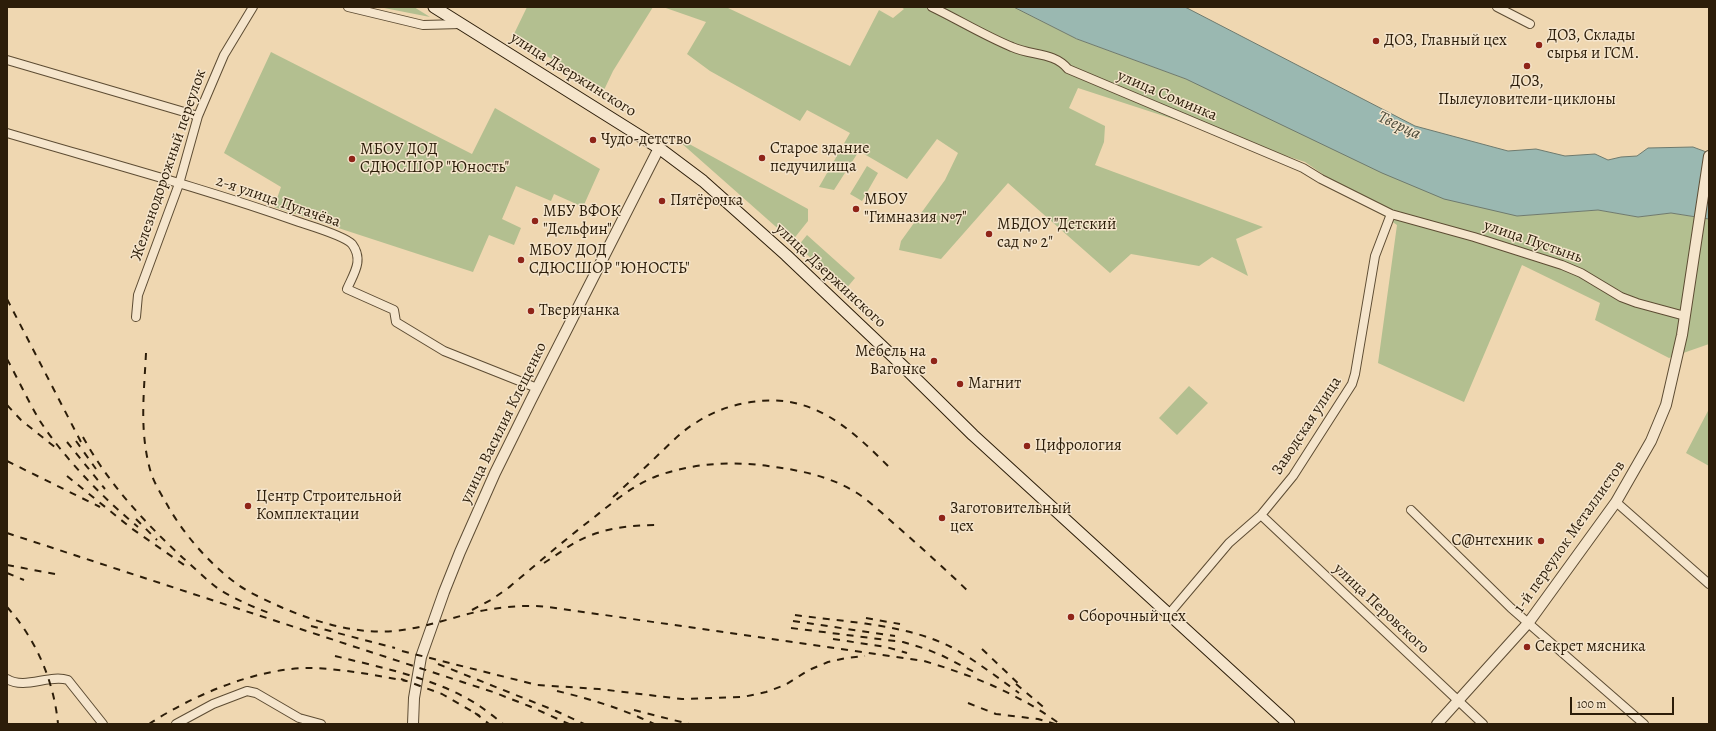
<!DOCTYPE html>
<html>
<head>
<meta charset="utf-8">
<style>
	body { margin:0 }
	#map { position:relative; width:1716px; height:731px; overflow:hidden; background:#efd7b1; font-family:Alegreya,serif }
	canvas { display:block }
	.frame { position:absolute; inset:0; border:8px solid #2c1d09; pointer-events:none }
	.scale { position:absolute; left:1570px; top:697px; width:104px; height:18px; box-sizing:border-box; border:2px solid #2c1d09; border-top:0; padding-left:5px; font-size:12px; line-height:14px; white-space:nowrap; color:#2c1d09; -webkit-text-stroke:3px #f5e5cc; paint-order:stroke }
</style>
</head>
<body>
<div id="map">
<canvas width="1716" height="731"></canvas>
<div class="frame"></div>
<div class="scale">100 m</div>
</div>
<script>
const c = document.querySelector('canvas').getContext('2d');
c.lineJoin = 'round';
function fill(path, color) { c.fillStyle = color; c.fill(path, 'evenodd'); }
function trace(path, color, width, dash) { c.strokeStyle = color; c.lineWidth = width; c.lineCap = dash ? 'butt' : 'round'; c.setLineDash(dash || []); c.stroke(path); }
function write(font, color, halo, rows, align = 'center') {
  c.font = font + ' Alegreya,serif'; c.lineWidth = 3; c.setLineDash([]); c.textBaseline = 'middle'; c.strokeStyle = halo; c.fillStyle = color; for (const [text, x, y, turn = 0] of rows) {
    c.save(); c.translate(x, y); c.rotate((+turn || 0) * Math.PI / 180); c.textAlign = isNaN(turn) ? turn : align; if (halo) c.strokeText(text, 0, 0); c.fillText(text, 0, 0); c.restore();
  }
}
const green = new Path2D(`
	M379,7H414L430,17Z
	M527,7H653L613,71L604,90L513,36Z
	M663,7H726L850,66L879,10L893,18L904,9L901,7H1014L1077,39L1186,79L1517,216L1598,210L1638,217L1671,213L1709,219V344L1669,358L1595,320L1600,303L1522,265L1464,402L1378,363L1397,225L1305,162L1078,88L1069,108L1105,126L1104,142L1095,165L1263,227L1236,239L1248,276L1212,257L1199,266L1131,254L1110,273L1008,183L941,259L899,250L901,241L945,180L958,153L937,139L907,179L859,151L834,190L819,187L850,133L807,110L800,121L710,71L687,54L706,22Z
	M271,52L472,154L495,108L600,169L583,207L554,194L551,201L516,186L502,219L521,228L514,245L489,235L473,272L274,207L281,187L224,153Z
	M671,134L808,209V221L792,241Z
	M867,166L878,173L862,201L850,194Z
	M807,235L855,278L845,290L798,246Z
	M1189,386L1208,403L1177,435L1159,418Z
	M1709,409V466L1686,453Z`);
const water = new Path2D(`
	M1014,7H1185L1415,126L1508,151L1536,149L1565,156L1595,154L1608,160L1621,157L1637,156L1648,148L1693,147L1709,153V219L1671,213L1638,217L1598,210L1517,216L1444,199L1382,173L1186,79L1077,39Z`);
const minor = new Path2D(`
	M348,7L423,25L461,24
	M932,7C959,20 985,36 1012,47C1032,56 1054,52 1068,69L1303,168L1321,179L1391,214L1474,237L1562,265L1581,273L1621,297L1637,303L1685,316
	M1497,7L1530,24
	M7,60L198,116
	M7,133C105,162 203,188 299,222C311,226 345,236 352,244C364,260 354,273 347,289L394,310L396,322L444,351L537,388
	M136,317L138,295L179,184L198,116L224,55L253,7
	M1616,502L1709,584
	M1411,510L1511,608L1644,724
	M1261,515L1483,724
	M1169,614L1229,543L1261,515L1293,476L1352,384L1355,374L1375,256L1391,214
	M7,679C25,690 49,674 68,680L103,724
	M176,724L213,704L247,691L256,693L299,718L321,724`);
const tertiary = new Path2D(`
	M413,724L414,698L421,657L444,592L460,552L495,473L531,400L659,148
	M1437,724L1529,622L1616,502L1651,441L1666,405L1682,335L1709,156`);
const secondary = new Path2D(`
	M434,7L659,148L703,181L786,255L905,368L973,435L1289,724`);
const rail = new Path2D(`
	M7,299L82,444
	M146,353C144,394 139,432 151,473C155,485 163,497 169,508C186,537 210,564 237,584C251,594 268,601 283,608C319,623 355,634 394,631C428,628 459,614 492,609C511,606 530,605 549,607L924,661C974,676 1017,693 1060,724
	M7,359C18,379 28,401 40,421C64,458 104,499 138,527
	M7,405L21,420L56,448
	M83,437C108,483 144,522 183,558C195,568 207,581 220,590C235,599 253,607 269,613
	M76,441L96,469
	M67,442L105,489
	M7,461L100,507
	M67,476L131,528L187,567
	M613,497C629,482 645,468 660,453C672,442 683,430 697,422C714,411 732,405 751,402C814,392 852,430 893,471
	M136,519L157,540
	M7,533L493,692L529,706L569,724
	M544,563C555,556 567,547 578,541C603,528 630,525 657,525
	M7,565L55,574
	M7,573L24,580
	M508,588C536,565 563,541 592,519C612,503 633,485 657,476C693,463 731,461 768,466C799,470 830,476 857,493C872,503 885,516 899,528C923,549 947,571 970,593
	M7,607C36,639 54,681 58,724
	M472,610L491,600L511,586
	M795,615C845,622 906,624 951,647C975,660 997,677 1019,693
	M866,618L900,624
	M793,621L895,636
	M311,626L395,648
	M791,628L903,642L926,649L943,656L976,673
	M833,639L886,647L907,653
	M982,649L1021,686
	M402,651L537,685L599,689L682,699L743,697L766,692L785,685L809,670L828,662L846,658L865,656
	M335,656C383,668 440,679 481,707C488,712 496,718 503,724
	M438,664L556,711L584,724
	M401,679L442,694L480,716
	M1016,684L1048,711
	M557,691C591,699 623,709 654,724
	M968,703L996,714L1038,719L1055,724
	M634,710L689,724
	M475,713L489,724
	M149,724C193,695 259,667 312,668C343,669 375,675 406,681
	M283,724H284`);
const markers = [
	[1376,41,4,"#8f2418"],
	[1539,45,4,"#8f2418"],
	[1527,66,4,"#8f2418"],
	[593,140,4,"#8f2418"],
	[762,158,4,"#8f2418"],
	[352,159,4,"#8f2418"],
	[662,201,4,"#8f2418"],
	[856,209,4,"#8f2418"],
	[535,221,4,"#8f2418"],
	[989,234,4,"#8f2418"],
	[521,260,4,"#8f2418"],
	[531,311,4,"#8f2418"],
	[934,361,4,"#8f2418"],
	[960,384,4,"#8f2418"],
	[1027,446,4,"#8f2418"],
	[248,506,4,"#8f2418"],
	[942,518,4,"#8f2418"],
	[1541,541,4,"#8f2418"],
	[1071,617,4,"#8f2418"],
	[1527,647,4,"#8f2418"]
];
const poiNames = [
	["ДОЗ, Склады",1547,36],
	["сырья и ГСМ.",1547,54],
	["ДОЗ, Главный цех",1384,41],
	["ДОЗ,",1527,82,"center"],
	["Пылеуловители-циклоны",1527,100,"center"],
	["Чудо-детство",601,140],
	["Старое здание",770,149],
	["педучилища",770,167],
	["МБОУ ДОД",360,150],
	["СДЮСШОР \"Юность\"",360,168],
	["МБОУ",864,200],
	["\"Гимназия №7\"",864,218],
	["Пятёрочка",670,201],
	["МБУ ВФОК",543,212],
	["\"Дельфин\"",543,230],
	["МБДОУ \"Детский",997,225],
	["сад № 2\"",997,243],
	["МБОУ ДОД",529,251],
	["СДЮСШОР \"ЮНОСТЬ\"",529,269],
	["Тверичанка",539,311],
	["Мебель на",926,352,"right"],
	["Вагонке",926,370,"right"],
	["Магнит",968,384],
	["Цифрология",1035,446],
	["Центр Строительной",256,497],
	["Комплектации",256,515],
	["Заготовительный",950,509],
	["цех",950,527],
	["С@нтехник",1533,541,"right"],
	["Сборочный цех",1079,617],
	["Секрет мясника",1535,647]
];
const streetNames = [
	["улица Дзержинского",573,75,32],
	["улица Соминка",1167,96,23],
	["Железнодорожный переулок",169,165,-71],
	["2-я улица Пугачёва",278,202,19],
	["улица Пустынь",1533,242,19],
	["улица Дзержинского",830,276,43],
	["улица Василия Клещенко",504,423,-64],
	["Заводская улица",1307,426,-57],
	["1-й переулок Металлистов",1570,537,-55],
	["улица Перовского",1381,609,43]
];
const waterNames = [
	["Тверца",1399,126,25]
];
fill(green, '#b3bf90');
fill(water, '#9ab8b1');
trace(water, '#6e7a6e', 1);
trace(minor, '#5d4c33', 10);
trace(tertiary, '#5d4c33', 12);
trace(secondary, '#2c1d09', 13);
trace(minor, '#f5e5cc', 8);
trace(tertiary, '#f5e5cc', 10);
trace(secondary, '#f5e5cc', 11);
trace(rail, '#2c1d09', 2, [7, 7]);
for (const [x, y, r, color] of markers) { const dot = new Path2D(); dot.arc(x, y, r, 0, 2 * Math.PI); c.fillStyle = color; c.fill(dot); trace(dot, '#f5e5cc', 1.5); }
write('16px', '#2c1d09', '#f5e5cc', poiNames, 'left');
write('16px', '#2c1d09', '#f5e5cc', streetNames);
write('italic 17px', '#4d4c3b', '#f5e5cc', waterNames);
</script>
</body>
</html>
